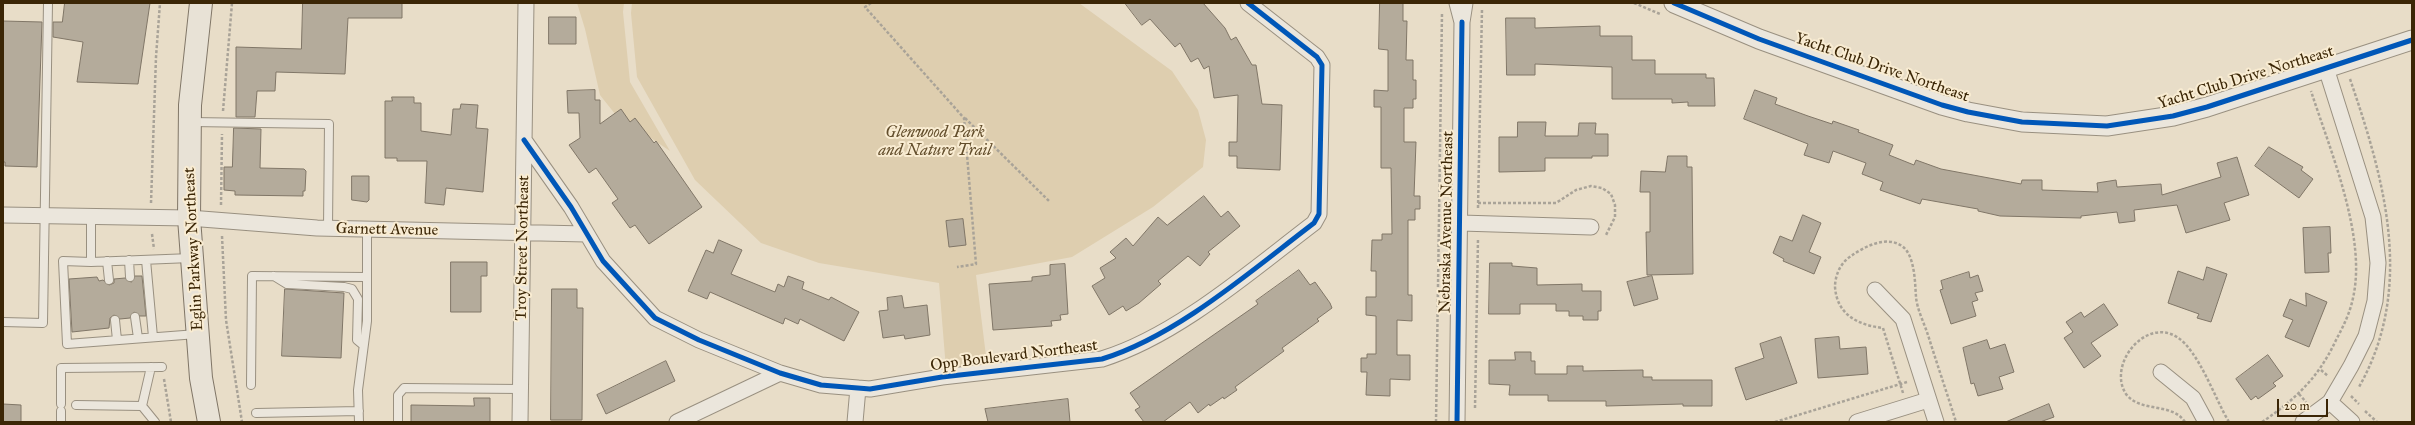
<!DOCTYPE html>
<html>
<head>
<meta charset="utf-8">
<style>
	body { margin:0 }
	#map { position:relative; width:2415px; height:425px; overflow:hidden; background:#e8ddc8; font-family:"IM FELL Great Primer",serif }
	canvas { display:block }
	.frame { position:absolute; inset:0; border:4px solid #3b2606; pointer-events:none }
	.scale { position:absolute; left:2277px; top:399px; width:51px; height:18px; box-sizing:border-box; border:2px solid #3b2606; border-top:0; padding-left:5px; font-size:12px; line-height:14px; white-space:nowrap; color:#3b2606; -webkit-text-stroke:3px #f9ecd2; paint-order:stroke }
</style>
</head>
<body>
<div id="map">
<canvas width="2415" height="425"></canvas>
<div class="frame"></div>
<div class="scale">20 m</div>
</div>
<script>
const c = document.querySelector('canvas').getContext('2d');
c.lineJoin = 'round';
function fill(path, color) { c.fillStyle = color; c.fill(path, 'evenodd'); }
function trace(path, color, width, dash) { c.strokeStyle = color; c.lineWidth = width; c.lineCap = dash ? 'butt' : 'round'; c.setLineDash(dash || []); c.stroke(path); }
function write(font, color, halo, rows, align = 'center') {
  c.font = font + ' "IM FELL Great Primer",serif'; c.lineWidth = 4; c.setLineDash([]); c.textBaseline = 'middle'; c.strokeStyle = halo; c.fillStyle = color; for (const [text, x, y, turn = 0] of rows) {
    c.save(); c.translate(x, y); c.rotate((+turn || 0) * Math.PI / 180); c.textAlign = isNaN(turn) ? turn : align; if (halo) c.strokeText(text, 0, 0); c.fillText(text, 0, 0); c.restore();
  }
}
const green = new Path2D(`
	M577,3H624L623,12L630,82L670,151L615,114L600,95L585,29Z
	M632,3H1079L1172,71L1198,110L1206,140L1203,167L1153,207L1072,257L976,275L987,364L946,369L939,283L819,263L761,243L695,180L637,77L631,13Z`);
const building = new Path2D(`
	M65,3H150L138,84L77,82L83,42L53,37V22H62Z
	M303,3H402V18H348L345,74L276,72L275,91H257L255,117H236V47L301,49Z
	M1125,3H1203L1225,28L1231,40L1236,37L1252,65H1256L1262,104L1282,105L1280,170L1237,168V156H1229V142H1237L1238,95L1214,98L1209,66L1204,69L1198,58L1191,62L1180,43L1175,47L1150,19L1142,25Z
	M1380,3H1403V21H1407L1406,60H1413V80H1416V99H1413V108H1404V142H1416L1414,196H1420V209H1415V220H1408V295H1412V321L1397,320V355H1410V380L1390,379V396L1366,395L1367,372H1361V358H1367V354H1376V316L1366,315V297H1376V271H1371L1372,240H1382V234H1392L1391,168H1381V107H1374V90L1388,91V50L1379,49Z
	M549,17H576V44H549Z
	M1506,18H1535V28L1600,26V36H1632V60H1655V74H1706V78H1714L1715,106H1688V102L1672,103V99H1612V67L1535,64V75H1507Z
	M3,21L42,22L37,167L5,166V162H3Z
	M595,90V100H600V124L621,109L630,122L635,118L654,143L656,141L702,207L649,244L635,225L630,228L612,203L618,199L596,168L589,173L569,145L580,138L579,113H568L567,91Z
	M1755,90L1777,98L1775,104L1808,116L1832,124L1833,121L1859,130L1858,132L1893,145L1889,155L1914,165L1916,160L1941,169L2021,184L2022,180H2042V190L2098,192L2097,183L2116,180L2117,187L2161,184L2162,195L2221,177L2217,163L2237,157L2249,195L2224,203L2230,220L2186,233L2177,205L2134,210L2135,221L2119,223L2117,212L2081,216V218L2000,216L1978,211V209L1922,199L1920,204L1880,190L1883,182L1862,174L1866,163L1833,151L1829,163L1804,155L1808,144L1744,119Z
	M392,97H414V103H421V131L451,135L453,109H460L461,104L478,105L476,128L488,129L483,192L446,188L444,205L425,203L427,161H397V158H385V101H392Z
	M1518,122H1546L1545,136H1578L1579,123H1596L1595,134H1608V156H1592V158H1545V171L1499,172V137H1517Z
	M234,128L261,129L260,168L304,169L306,171L305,191H303V196L235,195V191L224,190V167H232Z
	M2269,147L2303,167L2301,170L2313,179L2299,198L2255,166Z
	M1668,156H1687V167H1692L1693,274L1647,275L1646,232H1650V192H1640L1641,171L1665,172Z
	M352,176H369V200L367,202L352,200Z
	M1204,196L1221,217L1228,211L1240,226L1208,252L1210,254L1200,266L1188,256L1158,281L1161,284L1139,303L1126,311L1123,306L1109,315L1092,286L1105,278L1100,268L1116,258L1110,252L1126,238L1133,246L1158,217L1167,225Z
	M1803,215L1821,223L1809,252L1821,257L1814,274L1783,261L1784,259L1773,253L1780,236L1792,241Z
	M963,219L966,245L949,247L946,221Z
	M2330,227L2331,253H2328L2329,272L2305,273L2303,228Z
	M719,240L742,250L731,274L775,292L778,284L784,287L788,276L804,282L802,289L829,300L831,297L859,312L844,341L800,319L798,324L785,318L783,324L710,292L707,299L688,291L706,250L713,253Z
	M451,262H487V276H481V312H451Z
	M1490,263H1512V266L1537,268V285L1582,284V291H1601V311H1598V320H1583V316H1569V311H1556V304H1520V314H1489Z
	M1065,264L1068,314L1060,315L1061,320L1051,321L1052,326L993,330L989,284L1032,281V277L1050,275V265Z
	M2207,267L2227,274L2211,322L2197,318L2199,314L2168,303L2178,271L2203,280Z
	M1299,270L1310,285L1315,282L1330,303L1332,308L1317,319L1319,321L1282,348L1284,351L1235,387L1237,390L1224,399L1223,397L1210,406L1209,404L1198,413L1190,402L1163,422H1144L1135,410L1140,407L1130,393L1258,304L1256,301Z
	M1969,272L1970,278L1978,275L1983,291L1975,293L1978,300L1972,302L1976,316L1951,324L1940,290L1943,289L1941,281Z
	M135,276H142L146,316H140L134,312L130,318L120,319L114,315L110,318L109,328L72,332L69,279L97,277L99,281L103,280L109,285L114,283V279L125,278L131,282Z
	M1652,276L1658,299L1634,306L1627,282Z
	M285,289L344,293L341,358L282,356Z
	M552,289H577V308H583L582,420H551Z
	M2306,293L2327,302L2309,347L2285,337L2293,320L2283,316L2290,299L2306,306Z
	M902,296L904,308L927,305L930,335L905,339L904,335L883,338L879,311L888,310L887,298Z
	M2104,304L2118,325L2091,343L2101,356L2084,368L2064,338L2073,332L2066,322L2081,312L2084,317Z
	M1781,337L1797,383L1746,400L1735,368L1764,358L1760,344Z
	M1839,337L1840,349L1866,347L1868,374L1818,378L1815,339Z
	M1987,340L1990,349L2005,344L2014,372L1999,377L2003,389L1978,396L1974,383L1971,384L1963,348Z
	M1515,352H1531V361H1535V374H1567V366H1583V371L1643,370V377H1652V380H1712V406H1683V404L1606,406V401H1548V395H1509L1510,385L1489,384V360H1515Z
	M2268,355L2283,376L2273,383L2276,386L2258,399L2256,396L2251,400L2236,379Z
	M666,361L675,381L606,414L597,395Z
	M474,398H490V422H411V405L474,406Z
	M1068,399L1070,422H988L985,409Z
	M3,404L21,405V422H3Z
	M2049,404L2054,417L2040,422H2006Z`);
const path = new Path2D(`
	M871,3L865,7L964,118L976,264L957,267
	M1634,3L1660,14
	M2350,79C2385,181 2415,288 2359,387
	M223,111L232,3
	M965,118L1049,201
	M151,203L156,57L160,3
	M1478,203H1556L1576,190L1591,186L1602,188L1611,194L1615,205V217L1606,235
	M221,205L222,134
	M1478,208L1482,9
	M152,234L154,249
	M222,236L226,320L242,422
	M2321,370L2328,376
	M164,379L171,422
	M1903,393L1883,328C1858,325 1837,315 1835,287C1835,276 1840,263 1851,256C1864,247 1886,235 1902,246C1915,255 1915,283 1916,297C1917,309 1924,323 1928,335C1937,364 1947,393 1956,422
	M2299,394L2306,402
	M2351,396L2359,404
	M1475,408L1478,239
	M2365,411L2377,422
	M1436,422L1442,13
	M1775,422L1907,382
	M2185,422C2172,402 2140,413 2126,394C2107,365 2145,317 2177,337C2199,351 2215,399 2229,422
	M2262,422C2295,400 2319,377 2336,340C2343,327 2350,313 2353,298C2367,237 2330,150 2311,91`);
const service = new Path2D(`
	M191,122L329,124L328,228
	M91,216V262L191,258
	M129,260L130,277
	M146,260L153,337
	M107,261L109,280
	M91,262L63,261L67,344L197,334
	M274,276L287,284L344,287L352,289L358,299L357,340L363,345
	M135,317L138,338
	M115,320L117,340
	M3,322L43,323L48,3
	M251,385L252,276L366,277
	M61,404V368L162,367
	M76,405L142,406L155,422
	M142,406L151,367
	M256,413L359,411
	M61,422V411
	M359,422L358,390L367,321V229
	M398,422V395L404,388L520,389`);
const minor = new Path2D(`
	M1457,3L1462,22L1465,3
	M524,140L571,207L603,261L655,318L699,340L780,373L821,385L870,389L942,377L1102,359C1177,336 1252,270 1314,223L1319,214L1322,65L1317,57L1248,3
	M3,215L189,218L317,228L586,234
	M1461,223L1591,227
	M1875,290L1903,319L1936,422
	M2161,372L2193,398L2206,422
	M2330,402L2352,422
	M520,422L526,3
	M677,422L780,373
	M855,422L858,388
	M1457,422L1462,22
	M1857,422L1928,400
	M2303,422L2330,402L2351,366L2366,336L2375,301L2378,263L2373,217L2326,68`);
const tertiary = new Path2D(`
	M1674,3L1759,39L1942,105L1968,112L2022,122L2107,126L2173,116L2207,107L2412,40`);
const trunk = new Path2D(`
	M201,3L190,105L189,218L201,378L209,422`);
const cycleway = new Path2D(`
	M1674,3L1759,39L1942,105L1968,112L2022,122L2107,126L2173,116L2207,107L2412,40
	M524,140L571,207L603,261L655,318L699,340L780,373L821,385L870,389L942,377L1102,359C1177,336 1252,270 1314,223L1319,214L1322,65L1317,57L1248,3
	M1457,422L1462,22`);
const streetNames = [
	["Yacht Club Drive Northeast",1882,68,19],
	["Yacht Club Drive Northeast",2246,78,-17],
	["Nebraska Avenue Northeast",1447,222,-89],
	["Garnett Avenue",387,230,1],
	["Troy Street Northeast",523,248,-89],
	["Eglin Parkway Northeast",194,249,-93],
	["Opp Boulevard Northeast",1014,356,-7]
];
const parkNames = [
	["Glenwood Park",935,133],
	["and Nature Trail",935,151]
];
fill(green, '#deceaf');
fill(building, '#b4ab9b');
trace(building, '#807667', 1);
trace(service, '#999080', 10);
trace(minor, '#999080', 17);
trace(tertiary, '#999080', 21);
trace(trunk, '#807667', 24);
trace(path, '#a9a398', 2.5, [3, 2]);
trace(service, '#ebe6dc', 8);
trace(minor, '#ebe6dc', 15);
trace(tertiary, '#ebe6dc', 19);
trace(trunk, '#e8e2d6', 22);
trace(cycleway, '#0057b8', 5);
write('16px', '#3b2606', '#f9ecd2', streetNames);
write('italic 16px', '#624d2b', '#f9ecd2', parkNames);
</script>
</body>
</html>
